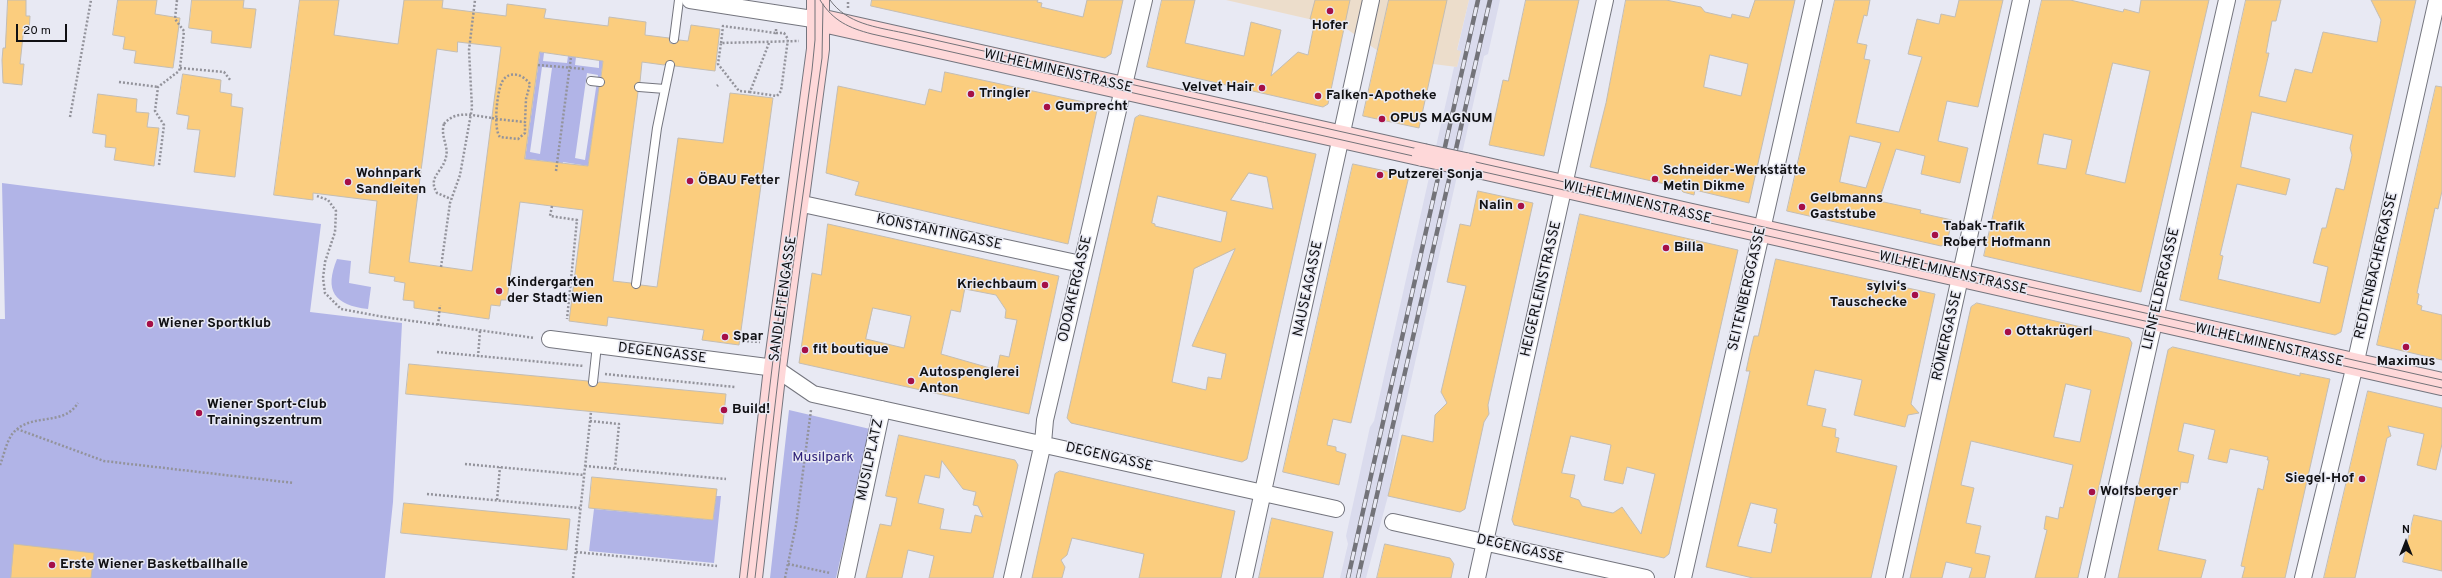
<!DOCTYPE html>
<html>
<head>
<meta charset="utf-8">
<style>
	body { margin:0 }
	#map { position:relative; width:2442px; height:578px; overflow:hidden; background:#e8e9f3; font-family:Overpass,sans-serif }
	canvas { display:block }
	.north { position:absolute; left:2386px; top:522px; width:40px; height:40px; -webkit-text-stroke:3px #e8e9f3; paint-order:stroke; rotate:0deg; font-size:11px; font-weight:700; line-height:16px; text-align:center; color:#101013 }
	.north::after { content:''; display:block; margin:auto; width:14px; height:18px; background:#101013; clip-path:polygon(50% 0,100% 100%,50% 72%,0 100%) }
	.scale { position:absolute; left:16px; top:24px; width:51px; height:18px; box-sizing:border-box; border:2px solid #101013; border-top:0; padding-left:5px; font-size:12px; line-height:14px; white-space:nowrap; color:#101013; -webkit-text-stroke:3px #e8e9f3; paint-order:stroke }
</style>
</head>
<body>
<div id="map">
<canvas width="2442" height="578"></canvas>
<div class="north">N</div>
<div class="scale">20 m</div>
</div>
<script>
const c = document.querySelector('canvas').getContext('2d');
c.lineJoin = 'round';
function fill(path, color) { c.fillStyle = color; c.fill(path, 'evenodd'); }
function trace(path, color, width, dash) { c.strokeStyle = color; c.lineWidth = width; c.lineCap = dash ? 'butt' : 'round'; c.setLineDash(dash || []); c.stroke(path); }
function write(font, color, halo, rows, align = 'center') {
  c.font = font + ' Overpass,sans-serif'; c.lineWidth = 3; c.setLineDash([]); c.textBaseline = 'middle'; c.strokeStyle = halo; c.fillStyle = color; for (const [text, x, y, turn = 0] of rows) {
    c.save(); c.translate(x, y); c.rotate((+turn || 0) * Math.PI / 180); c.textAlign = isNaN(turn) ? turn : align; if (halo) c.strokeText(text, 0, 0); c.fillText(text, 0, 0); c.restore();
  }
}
const built = new Path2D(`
	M1469,0H1500L1488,54L1484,56L1399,434L1388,496L1366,578H1340L1348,544L1346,536L1370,427L1374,421L1454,67H1457L1461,51H1457Z`);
const industrial = new Path2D(`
	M1226,0H1469L1457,50L1461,51L1457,67L1433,64L1378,51L1344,27Z`);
const green = new Path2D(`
	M540,52L544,53L543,61L567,63L568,56L576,57L575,65L599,68V60L603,61L588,166L563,162L561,171L552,162L530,159L524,166ZM542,67L552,68L540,154L530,152ZM587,73L598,75L585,160L575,158Z
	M2,183L321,224L310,312L402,323L393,502L385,578H0V319H5Z
	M337,259L351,261L349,283L371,287L368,309C334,305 324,291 337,259Z
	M789,410L870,429L836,578H770Z
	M716,496H721L714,563L589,551L594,509L713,520Z`);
const building = new Path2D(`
	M8,0H26V16H30L29,33H24L23,36L20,64H24L22,85L3,83L2,60L3,48H5Z
	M118,0H157L155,14L180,18L173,68L134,63L136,51L123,49L125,37L113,35Z
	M192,0H244L243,8L256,9L251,48L211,43L212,31L189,28Z
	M300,0H339L334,35L398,44L404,0H443L442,8L506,16L507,4L546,9L544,18L608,26L609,17L646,22L645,35L669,38L670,43L674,44L679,40L688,41L691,25L720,29L715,71L675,66L671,60L664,65L642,62L640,82L634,86L638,92L613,281L631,283L635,289L641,285L657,287L678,138L723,143L730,93L773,98L739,345L702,340L704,330L608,317L607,326L569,321L583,210L520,202L507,300H501L500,306L491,305L489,319L414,308V301L403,300L405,283L394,281L395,277L369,273L377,201L313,193V200L274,195ZM458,42L501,47L472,271L409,262L437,49L457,52ZM540,52L603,61L601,77L605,83L599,87L588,166L525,159Z
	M872,0H1038L1037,2L1042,3L1041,7L1083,17L1087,0H1123L1111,54L1105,58L871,6Z
	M1162,0H1195L1185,43L1244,56L1251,22L1281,30L1271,76L1298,52L1308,55L1315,20L1310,19L1315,0H1350L1328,104L1323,107L1147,67Z
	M1389,0H1447L1419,128L1363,116Z
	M1526,0H1579L1544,156L1489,145L1503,80L1508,81Z
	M1626,0H1666L1701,7L1705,12L1731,18L1732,14L1749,18L1755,0H1795L1749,203L1695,190L1694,195L1683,192L1678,187L1590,167L1606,103ZM1710,55L1748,64L1741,96L1704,87Z
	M1835,0H1870L1867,16L1864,15L1857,43L1867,45L1864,59L1870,60L1856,123L1899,132L1922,57L1908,54L1917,19L1939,24L1941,14L1955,17L1959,0H2003L1978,107L1947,101L1938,141L1968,148L1960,183L1921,174L1925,156L1896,149L1879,201L1921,210L1920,213L1952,220L1947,243L1941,246L1787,211ZM1850,136L1881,143L1866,188L1840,182Z
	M2042,0H2070L2123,12L2124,9L2139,13L2141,0H2209L2141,292L1984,256ZM2113,63L2150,71L2125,183L2086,174ZM2044,134L2072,140L2066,169L2038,164Z
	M2246,0H2281L2276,21H2272L2266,53H2269L2259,96L2286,102L2295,69L2312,73L2323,32L2377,42L2381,20L2371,0H2416L2341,332L2335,335L2180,300ZM2252,112L2353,135L2350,148L2352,155L2344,190L2336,188L2326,228H2322L2313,263L2328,267L2320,303L2218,279L2223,256L2220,255L2237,184L2286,195L2290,179L2241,167Z
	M945,72L1093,104L1097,110L1068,244L855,195L859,182L826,173L838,86L925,105L929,89L941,92Z
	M183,74L221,80L220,92L232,94L231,106L243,108L235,177L194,172L200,130L187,129L189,116L177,114Z
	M2436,86L2442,87V191L2438,209L2435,208L2417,293L2419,294L2417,304L2422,306L2421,310L2442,315V360L2377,345Z
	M98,94L137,99L136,112L149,113L147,127L159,128L154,166L114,160L116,148L105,147L106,135L93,133Z
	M1140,115L1316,154L1247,459L1242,462L1071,423L1067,418L1135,118ZM1249,173L1267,177L1273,209L1231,200ZM1158,196L1227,212L1221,242L1155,226V224L1152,223ZM1235,249L1192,346L1226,354L1221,379L1208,377L1206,390L1172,382L1194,269Z
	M1353,164L1409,176L1351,423L1333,419L1327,445L1336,447V451L1346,454L1339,485L1283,472Z
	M1478,191L1533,203L1488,405L1489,414L1484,422L1465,509L1460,512L1388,496L1402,435L1433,442L1435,415L1447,403L1441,392L1466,286L1447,282L1460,224L1470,226Z
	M1580,214L1738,250L1669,554L1664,558L1514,525L1512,520ZM1571,436L1611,445L1604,480L1623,484L1627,467L1655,474L1641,534L1622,507L1613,513L1586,507L1582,506L1579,500L1570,497L1575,475L1562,473Z
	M828,224L1059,276L1029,414L799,363L812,273L821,275ZM965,289L996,295L1006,310L1005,318L1017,320L1009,357L1000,355L997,370L941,354L951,310L960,312ZM873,308L911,316L904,348L866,339Z
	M1776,259L1935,294L1911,404L1919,413L1908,415L1905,427L1854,415L1862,380L1815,370L1814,374L1807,405L1826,409L1822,426L1836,429L1835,437L1839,438L1836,452L1897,466L1871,578H1753L1706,567L1750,371H1746L1751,348L1754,336H1758ZM1751,503L1777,509L1774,523L1777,524L1771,553L1738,546Z
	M1977,303L2129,338L2132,343L2078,578H2035L2047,530L2044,529L2046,516L2058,519L2060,507L2063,508L2073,465L1971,441L1961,485L1974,488L1966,523L1981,526L1975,553L1990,556L1985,578H1969L1972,568L1946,562L1942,578H1910L1971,307ZM2066,384L2091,390L2080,442L2054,437Z
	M2173,347L2300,376V373L2330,379L2285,578H2242L2245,567L2241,566L2258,488L2263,490L2269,460H2267L2268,457L2230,449L2227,463L2208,459L2215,430L2184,423L2178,451L2194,455L2188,483L2181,482L2180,490L2172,488L2158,550L2206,560L2201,578H2118L2168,350Z
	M409,364L588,381L589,386L593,387L599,382L726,394L723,424L406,394Z
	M2368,391L2442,408V444L2436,470L2417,465L2424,434L2388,426L2391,436L2387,438L2355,578H2324Z
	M899,435L1015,460L1018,465L993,578H929L934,556L908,550L902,578H866L880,524L891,526L897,498L886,496ZM942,461L963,489L976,492L973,505L978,506L983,517L975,515L971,533L940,529L944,509L918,503L925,475L939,478Z
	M1060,471L1235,511L1221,578H1139L1144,554L1072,538L1067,555L1061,560L1065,567L1062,578H1032L1055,474Z
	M592,477L717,489L713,520L589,508Z
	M404,503L570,519L567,550L401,533Z
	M2414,515L2442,521V571L2403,562Z
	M1272,518L1333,532L1323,578H1259Z
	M14,544L94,553L91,578H11Z
	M1385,544L1450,558L1454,564L1451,578H1377Z`);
const path = new Path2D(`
	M848,8V0
	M721,43L723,26L776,33
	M769,43L750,92L777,96L781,91L788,39L784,33H776V29
	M538,65L585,69
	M180,68L224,72L231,81
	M119,82L158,87
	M717,86L718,85
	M750,92L739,91L718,64L721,43L799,41
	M70,117L91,0
	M492,118L496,119L525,122L526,99L530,84C524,75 509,69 502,82C497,92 493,129 500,137L518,139L525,133V122
	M444,124C440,136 449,146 446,157C443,172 427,177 437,193L451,199
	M159,165L164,125L155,111L158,87L179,71L180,68L184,31L175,19L177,0
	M556,171L571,57
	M317,196L328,200L336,211L335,232L325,262L323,278L325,293L341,309L384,317L535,338
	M552,206L550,216L577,220L567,319
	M441,267L450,203L460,175L472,108L469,50L475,0
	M438,325L440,305
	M743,341L760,342
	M437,352L584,366
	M478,357L480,331
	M605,374L735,387
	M590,421L619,424L615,468
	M17,429L104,461L294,483
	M465,464L584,475
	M0,465C4,455 6,442 13,433C31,412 63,427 78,403
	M585,466L726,479
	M427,494L580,508
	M497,500L500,467
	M576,552L717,566
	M788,564L830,573
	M573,578L591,412
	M785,578L796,525L811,410`);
const lane = new Path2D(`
	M674,39L679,0
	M591,81L600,82
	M639,87L665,89
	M636,284L657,128L670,65
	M593,382L597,345`);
const street = new Path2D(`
	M690,0L819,20
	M798,203L1081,264
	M550,339L775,368L813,394L1336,509
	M1393,522L1646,578
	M846,578L882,409
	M1012,578L1043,443L1045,420L1144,0
	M1244,578L1371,0
	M1477,578L1605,0
	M1683,578L1814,0
	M1894,578L2021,0
	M2096,578L2227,0
	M2303,578L2355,365L2437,0`);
const secondary = new Path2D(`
	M819,20L1423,155
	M1465,164L2442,384
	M751,578L775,368L818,49V0`);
const tram = new Path2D(`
	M820,0C833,21 849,28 872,34L2442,388
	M830,0C847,24 876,27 904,33L2442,380
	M747,578L775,343L812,70L815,40V0
	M755,578L782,345L822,58L823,4`);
const rail = new Path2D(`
	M1348,578L1478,0
	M1358,578L1490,0`);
const pathBridge = new Path2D(`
	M444,124C456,109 475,116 492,118`);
const secondaryBridge = new Path2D(`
	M1423,155L1465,164`);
const markers = [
	[1330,11,4,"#a50f47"],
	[1262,88,4,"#a50f47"],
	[971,94,4,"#a50f47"],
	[1318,96,4,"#a50f47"],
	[1047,107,4,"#a50f47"],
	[1382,119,4,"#a50f47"],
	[1380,175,4,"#a50f47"],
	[1655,179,4,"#a50f47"],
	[690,181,4,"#a50f47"],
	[348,182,4,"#a50f47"],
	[1521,206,4,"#a50f47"],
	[1802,207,4,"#a50f47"],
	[1935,235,4,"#a50f47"],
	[1666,248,4,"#a50f47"],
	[1045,285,4,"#a50f47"],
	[499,291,4,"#a50f47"],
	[1915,295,4,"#a50f47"],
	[150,324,4,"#a50f47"],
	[2008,332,4,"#a50f47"],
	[725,337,4,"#a50f47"],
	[2406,347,4,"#a50f47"],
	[805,350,4,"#a50f47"],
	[911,381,4,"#a50f47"],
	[724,410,4,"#a50f47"],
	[199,413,4,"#a50f47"],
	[2362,479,4,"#a50f47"],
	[2092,492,4,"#a50f47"],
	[52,565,4,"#a50f47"]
];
const poiNames = [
	["Hofer",1330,26,"center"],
	["Velvet Hair",1254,88,"right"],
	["Tringler",979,94],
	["Falken-Apotheke",1326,96],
	["Gumprecht",1055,107],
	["OPUS MAGNUM",1390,119],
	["Schneider-Werkstätte",1663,171],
	["Metin Dikme",1663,187],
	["Wohnpark",356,174],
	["Sandleiten",356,190],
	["Putzerei Sonja",1388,175],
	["ÖBAU Fetter",698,181],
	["Gelbmanns",1810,199],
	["Gaststube",1810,215],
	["Nalin",1513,206,"right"],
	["Tabak-Trafik",1943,227],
	["Robert Hofmann",1943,243],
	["Billa",1674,248],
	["Kindergarten",507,283],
	["der Stadt Wien",507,299],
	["Kriechbaum",1037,285,"right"],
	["sylvi‘s",1907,287,"right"],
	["Tauschecke",1907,303,"right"],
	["Wiener Sportklub",158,324],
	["Ottakrügerl",2016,332],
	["Spar",733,337],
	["fit boutique",813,350],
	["Maximus",2406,362,"center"],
	["Autospenglerei",919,373],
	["Anton",919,389],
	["Wiener Sport-Club",207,405],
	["Trainingszentrum",207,421],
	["Build!",732,410],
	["Siegel-Hof",2354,479,"right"],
	["Wolfsberger",2100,492],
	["Erste Wiener Basketballhalle",60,565]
];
const streetNames = [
	["WILHELMINENSTRASSE",1058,72,13],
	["WILHELMINENSTRASSE",1637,203,13],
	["KONSTANTINGASSE",939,233,12],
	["REDTENBACHERGASSE",2377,266,-77],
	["WILHELMINENSTRASSE",1953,274,13],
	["ODOAKERGASSE",1076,289,-77],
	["NAUSEAGASSE",1309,289,-78],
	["HEIGERLEINSTRASSE",1542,289,-77],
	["SEITENBERGGASSE",1748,289,-77],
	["LIENFELDERGASSE",2162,289,-77],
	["SANDLEITENGASSE",784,299,-82],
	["RÖMERGASSE",1948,336,-77],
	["WILHELMINENSTRASSE",2269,346,13],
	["DEGENGASSE",662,354,7],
	["DEGENGASSE",1109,458,13],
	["MUSILPLATZ",871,460,-78],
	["DEGENGASSE",1520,550,13]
];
const parkNames = [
	["Musilpark",823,458]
];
fill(built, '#dadbed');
fill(industrial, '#ecddcb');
fill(green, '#b1b4e7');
fill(building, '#fbcd7e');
trace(building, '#c3bdb4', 1);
trace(lane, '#74757e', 10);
trace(street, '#74757e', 18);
trace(secondary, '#74757e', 24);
trace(path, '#93939b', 2.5, [2, 2]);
trace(lane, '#fff', 8);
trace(street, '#fff', 16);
trace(secondary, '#fed8d9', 22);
trace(tram, '#737379', 1);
trace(rail, '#737379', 4.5);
trace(rail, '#e8e9f3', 3, [9]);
trace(secondaryBridge, '#74757e', 24, []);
trace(pathBridge, '#93939b', 2.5, [2, 2]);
trace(secondaryBridge, '#fed8d9', 22);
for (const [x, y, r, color] of markers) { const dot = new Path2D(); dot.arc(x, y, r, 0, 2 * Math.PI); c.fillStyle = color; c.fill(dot); trace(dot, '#e8e9f3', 1.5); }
write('bold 14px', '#101013', '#e8e9f3', poiNames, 'left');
write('14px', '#101013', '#e8e9f3', streetNames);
write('14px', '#2e2178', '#e8e9f3', parkNames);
</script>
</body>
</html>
